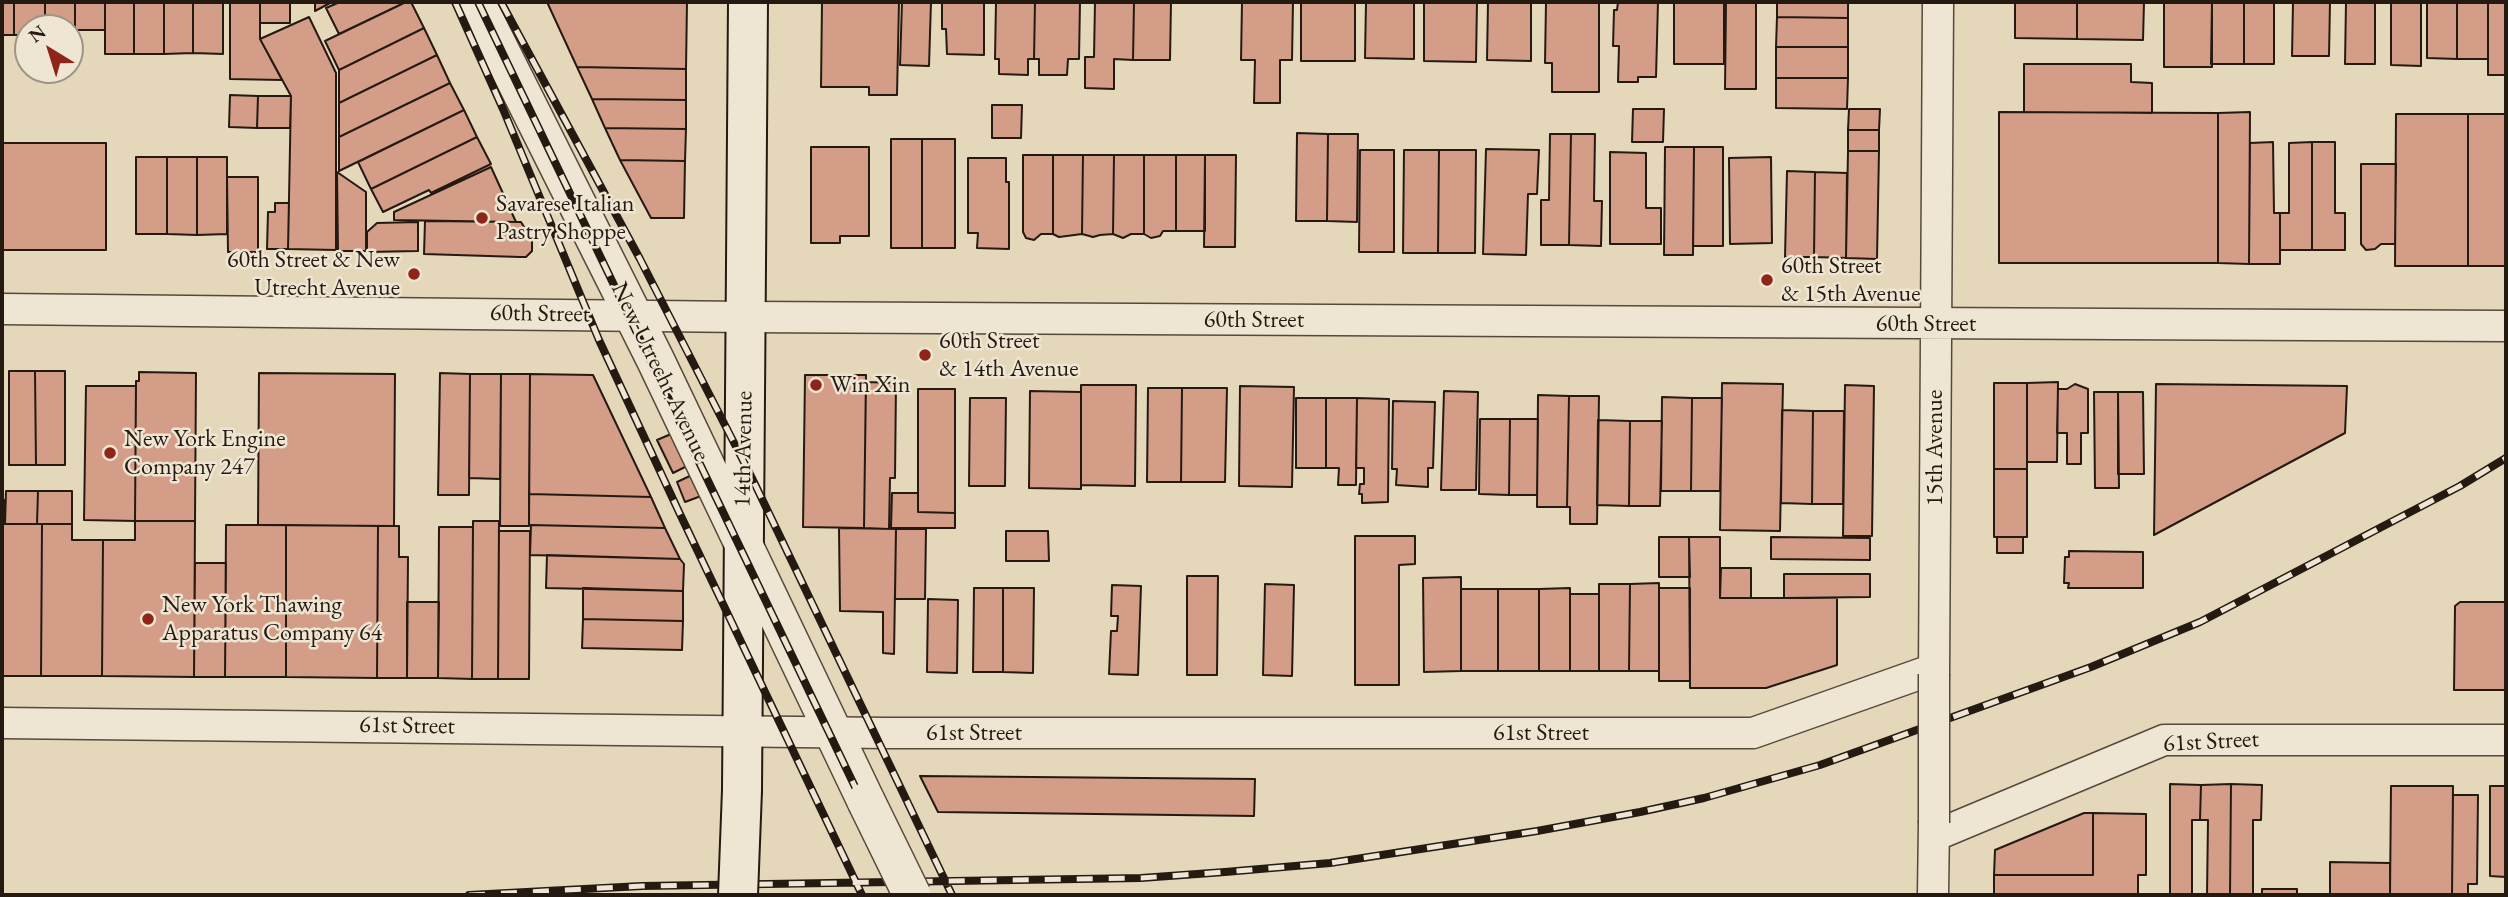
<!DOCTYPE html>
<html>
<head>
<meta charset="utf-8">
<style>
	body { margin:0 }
	#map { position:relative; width:2508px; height:897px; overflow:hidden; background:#e5d7ba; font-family:"EB Garamond",serif }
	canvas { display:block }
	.frame { position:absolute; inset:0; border:4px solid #251a12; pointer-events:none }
	.north { position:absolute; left:14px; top:14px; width:70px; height:70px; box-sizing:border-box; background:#eee5d2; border:2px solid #9e9485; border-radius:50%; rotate:322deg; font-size:19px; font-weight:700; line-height:28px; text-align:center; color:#251a12 }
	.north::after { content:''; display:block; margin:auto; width:24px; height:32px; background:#8f2418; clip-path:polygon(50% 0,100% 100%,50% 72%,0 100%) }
</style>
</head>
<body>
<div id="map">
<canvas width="2508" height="897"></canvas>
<div class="frame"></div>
<div class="north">N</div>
</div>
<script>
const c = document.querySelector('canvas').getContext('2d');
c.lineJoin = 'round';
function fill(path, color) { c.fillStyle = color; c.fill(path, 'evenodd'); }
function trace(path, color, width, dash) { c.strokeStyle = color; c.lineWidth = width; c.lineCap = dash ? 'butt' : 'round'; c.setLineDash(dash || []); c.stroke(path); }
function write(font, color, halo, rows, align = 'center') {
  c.font = font + ' "EB Garamond",serif'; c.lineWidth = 5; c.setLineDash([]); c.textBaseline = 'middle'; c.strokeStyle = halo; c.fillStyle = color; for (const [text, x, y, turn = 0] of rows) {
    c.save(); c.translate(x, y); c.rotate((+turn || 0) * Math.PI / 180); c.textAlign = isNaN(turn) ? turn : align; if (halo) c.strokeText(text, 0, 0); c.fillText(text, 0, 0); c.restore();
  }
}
const building = new Path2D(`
	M2,2H14V35H2Z
	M14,2H45V28H28V35H14Z
	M45,2H75V30H70V28H45Z
	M75,2H105V30H75Z
	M105,2H134V54H105Z
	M134,2H164V54H134Z
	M164,2H193V53L164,54Z
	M193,2H223V54L193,53Z
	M230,2H260V39L282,80L230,79Z
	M260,2H290V23H260Z
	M315,2H332L315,11Z
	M340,2H406L339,34L326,8Z
	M406,2H411L424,28L339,70L325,41Z
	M547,2H687L686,69L577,67Z
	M822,2H899L897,95H869V87H821Z
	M902,2H931L929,66L900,65Z
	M942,2H984V55L947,54L946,29H942Z
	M996,2H1035L1034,59H1028V75L999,74V59H995Z
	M1035,2H1080L1079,59H1068L1067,75H1039V59H1034Z
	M1095,2H1134L1133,60L1114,59V89L1085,88V57H1094Z
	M1134,2H1171L1170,60H1133Z
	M1242,2H1293L1292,60H1280V103H1254L1255,60H1241Z
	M1301,2H1355V61H1301Z
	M1366,2H1414V59L1365,58Z
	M1424,2H1477L1476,62L1424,61Z
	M1488,2H1531V61L1487,60Z
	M1546,2H1599V92H1552V63H1545Z
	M1618,2H1658L1656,77H1638V82H1618L1619,46H1613L1614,10H1617Z
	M1674,2H1724V64H1674Z
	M1726,2H1756V89H1725Z
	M1777,2H1848V18L1777,17Z
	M2015,2H2077V39L2015,38Z
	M2077,2H2144L2143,40L2077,39Z
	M2164,2H2212V67H2164Z
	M2212,2H2244V64H2211Z
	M2244,2H2274V64H2244Z
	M2293,2H2330L2329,56H2292Z
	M2346,2H2375V64H2345Z
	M2391,2H2421V66L2391,65Z
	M2427,2H2457V59L2427,58Z
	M2457,2H2488V59H2457Z
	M2488,2H2506V75H2488Z
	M309,17L336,73V250L288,249L291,96L260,39Z
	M1777,17L1848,18V47H1776Z
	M424,28L437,55L339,103V70Z
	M1776,47H1848V78H1776Z
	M437,55L450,83L339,137V103Z
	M2024,64H2131V82L2152,83V113L2024,112Z
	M577,67L686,69V100L592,99Z
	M1776,78H1848L1847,109L1776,108Z
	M450,83L464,110L339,171V137Z
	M230,95L258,96L257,128L229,127Z
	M258,96H291L290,128H257Z
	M592,99L686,100V129L605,128Z
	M992,105H1022L1021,138H992Z
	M1633,109H1664L1663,142H1632Z
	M1849,109H1880L1879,130H1848Z
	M464,110L477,137L371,189L358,162Z
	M1999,112L2218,113V263H1999Z
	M2250,112L2249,264L2218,263V113Z
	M2396,114H2468V266H2395Z
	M2468,114H2506V266H2468Z
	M605,128L686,129L685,161L620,160Z
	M1848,130H1879V151H1848Z
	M1297,133L1328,134L1327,221H1296Z
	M1328,134H1358L1357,222L1327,221Z
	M1550,134H1571L1569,245H1541V200H1549Z
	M1571,134H1595L1594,201H1602L1601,246L1569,245Z
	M477,137L491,164L431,193L429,190L383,212L371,189Z
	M891,139H922V248H891Z
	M922,139H955V248H922Z
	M2273,142L2274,213H2280V264H2249L2250,143Z
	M2312,142V250H2280V213H2289V143Z
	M2312,142H2335V213H2345V250H2312Z
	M2,143H106V250H2Z
	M811,147H869V236H840V243H811Z
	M1665,147H1694L1693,255H1664Z
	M1694,147H1723V246H1693Z
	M1486,149L1539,150L1537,194H1528L1526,255L1483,254Z
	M1360,150H1394V252H1359Z
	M1404,150H1439L1438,253H1403Z
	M1439,150H1476L1475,253H1438Z
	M1848,151H1879L1877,259L1846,258Z
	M1610,152L1646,153V208H1661V244H1610Z
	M1023,155H1053V234H1041L1034,240L1026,238L1023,232Z
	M1053,155H1083L1082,234L1059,237L1053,234Z
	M1083,155H1114L1113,234L1100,235L1093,237L1082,234Z
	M1114,155H1144V234H1131L1123,238L1113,234Z
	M1144,155H1176V231H1163L1160,236L1151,238L1144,234Z
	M1176,155H1205V231H1176Z
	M1205,155H1236L1235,247H1204Z
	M136,157H167V234H136Z
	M167,157H197V235L167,234Z
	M197,157H227V234L197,235Z
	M1771,157L1772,243L1730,244L1729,158Z
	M968,158H1006V182H1009V249L977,248L978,233H968Z
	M620,160L685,161L684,218H651Z
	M2361,164H2396L2395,244H2381L2375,249L2366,250L2361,244Z
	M491,167L516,222L394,220V212Z
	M1787,171L1815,172L1814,257H1785Z
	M337,172L366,192V251H338Z
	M1815,172L1847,173L1846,258L1814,257Z
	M227,177H258V252H228Z
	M275,203H289L288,249H267L268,212H275Z
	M425,221L521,222L532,240V251L526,257H520L424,254Z
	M418,222V251L367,252V232L377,223Z
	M9,371H35L36,465H9Z
	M35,371H65V465H36Z
	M139,372L196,373L195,521H135L136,381H139Z
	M259,373L395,374L394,526L258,525Z
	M440,373L470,374L469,495H438Z
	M470,374H501L500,479L469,478Z
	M501,374H530L529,526H500Z
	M530,374L593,375L651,497L529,494Z
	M805,375H866L864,528L803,527Z
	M866,382L896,383L895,478H890L889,529L864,528Z
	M2058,382L2057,462H2027V383Z
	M1722,383L1783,384L1780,531L1720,530Z
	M1994,383H2027V469H1994Z
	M2075,384L2088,389V433H2081V464H2067V433H2057L2058,389H2067Z
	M2156,384L2347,386L2345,433L2154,535Z
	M1081,385H1136L1135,486L1081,485Z
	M1845,385L1874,386L1872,536H1843Z
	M86,386H136L135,521L84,520Z
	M1240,386L1294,387L1292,487L1239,486Z
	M1148,388H1182L1181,482H1147Z
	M1182,388H1227L1225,482H1181Z
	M918,389H955V513L918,512Z
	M1030,391L1081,392V489L1029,488Z
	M1444,391L1478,392L1476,490H1441Z
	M2094,392H2118L2119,488H2095Z
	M2118,392H2143L2144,474H2118Z
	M1538,395L1569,396L1567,507H1537Z
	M1569,396H1599L1597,524H1570V507H1567Z
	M1662,397L1692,398L1691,491H1661Z
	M970,398H1006L1005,486H969Z
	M1296,398H1326V468H1296Z
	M1326,398H1357L1356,485H1338L1339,468H1326Z
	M1357,398L1389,399L1388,502L1362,503V494H1359L1360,484H1364V468H1356Z
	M1692,398H1722L1720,491H1691Z
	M1393,401L1435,402L1433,468H1428V487L1396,485L1397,469H1392Z
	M1782,410L1813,411L1812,504L1781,503Z
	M1813,411H1844L1843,504H1812Z
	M1480,419H1510L1509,495L1479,494Z
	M1510,419H1538L1537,495H1509Z
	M1598,420L1630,421L1629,506L1597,505Z
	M1630,421H1662L1660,506H1629Z
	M671,434L687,466L673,473L657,440Z
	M1994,469H2027V537H1994Z
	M692,475L701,496L685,502L677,482Z
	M6,491H38L37,524H5Z
	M38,491H72V524H37Z
	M892,493H918V512L955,513V528H891Z
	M529,494L651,497L665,528L529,525Z
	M2,500H5V524H2Z
	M135,521H195L194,677L102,676L103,540H135Z
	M473,521H499L498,679H472Z
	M2,524H42L41,676H2Z
	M42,524H72V540H103L102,676H41Z
	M226,525H286V677H225Z
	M286,525L378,526L377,678L286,677Z
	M531,525L665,528L680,559L530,555Z
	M378,526H399V557H408L407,678H377Z
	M439,527H473L472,679L438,678Z
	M839,528L896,529L894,654L883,653V612L840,611Z
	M896,529H926L925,599H895Z
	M499,531H530L529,679H498Z
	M1006,531H1048L1049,561H1006Z
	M1355,536H1415V564L1399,565V685H1355Z
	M1659,537H1689L1690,577H1659Z
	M1689,537H1720V598H1837V665L1766,688H1690Z
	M1771,537L1870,538V560L1771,559Z
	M1997,537H2023V553H1997Z
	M2069,551L2143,552V588H2068L2069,583H2064L2065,557H2069Z
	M547,555L680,559L684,564L683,591L546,588Z
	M195,563H226L225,677H194Z
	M1721,568H1751V598H1720Z
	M1784,574H1870V597L1784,598Z
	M1187,576H1218L1217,675H1187Z
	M1461,577V671L1424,672L1423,578Z
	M1659,583V671H1629L1630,584Z
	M1265,584L1294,585L1292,676L1263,675Z
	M1599,584H1630L1629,671H1599Z
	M1112,585L1141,586L1138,675L1109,674L1111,631H1117L1118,616H1111Z
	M583,588L683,591V621L583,619Z
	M974,588H1003V672H973Z
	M1003,588H1034L1033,673L1003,672Z
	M1570,588V671H1539V589Z
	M1659,588H1690V681H1659Z
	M1461,589H1498V671H1461Z
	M1498,589H1539V671H1498Z
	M1570,594H1599V671H1570Z
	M928,599L958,600L957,673L927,672Z
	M407,602H439L438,678H407Z
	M2460,602H2506V690H2454L2455,606Z
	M583,619L683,621L682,650L582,648Z
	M920,776L1255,779L1254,816L938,812Z
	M2170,784L2201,785L2200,820H2192V895H2170Z
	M2231,784L2230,895H2207L2208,820H2200L2201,785Z
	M2231,784L2262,785L2261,820H2253V895H2230Z
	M2391,786H2453L2452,895H2390Z
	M2490,786H2506V877L2490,876Z
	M2453,795H2478L2477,884H2468V895H2452Z
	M2084,813H2093V875H1994L1995,850Z
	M2093,813L2146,814V875H2138V895H1994V875H2093Z
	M2330,862L2390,863V895H2330Z
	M2262,889H2297V895H2262Z`);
const minor = new Path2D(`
	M2,309L746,317L2506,326
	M1934,674L1938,2
	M2,723L886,733H1753L1934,669
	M1934,836L2164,740H2506
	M1933,895L1934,823`);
const tertiary = new Path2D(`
	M476,2L655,359L866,801`);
const secondary = new Path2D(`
	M742,790L748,2`);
const rail = new Path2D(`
	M455,2L503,109L599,340L679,512L862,895
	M478,2L907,895
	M501,2L640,259L751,476L952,895
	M469,895L642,886L1141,878L1225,872L1330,863L1537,831L1640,812L1704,798L1820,765L2091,667L2200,622L2460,486L2506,458`);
const minorBridge = new Path2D(`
	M1934,823V674`);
const tertiaryBridge = new Path2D(`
	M866,801L912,895`);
const secondaryBridge = new Path2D(`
	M738,895L742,790`);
const markers = [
	[482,218,7,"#8f2418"],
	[414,274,7,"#8f2418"],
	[1767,280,7,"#8f2418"],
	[925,355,7,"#8f2418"],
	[816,385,7,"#8f2418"],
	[110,453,7,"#8f2418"],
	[148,619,7,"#8f2418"]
];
const poiNames = [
	["Savarese Italian",496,204],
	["Pastry Shoppe",496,232],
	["60th Street & New",400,260,"right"],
	["Utrecht Avenue",400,288,"right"],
	["60th Street",1781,266],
	["& 15th Avenue",1781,294],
	["60th Street",939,341],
	["& 14th Avenue",939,369],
	["Win Xin",830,385],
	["New York Engine",124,439],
	["Company 247",124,467],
	["New York Thawing",162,605],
	["Apparatus Company 64",162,633]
];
const streetNames = [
	["60th Street",540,314,1],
	["60th Street",1254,320],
	["60th Street",1926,324],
	["New Utrecht Avenue",660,372,64],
	["15th Avenue",1935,448,-90],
	["14th Avenue",744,449,-89],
	["61st Street",407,726,1],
	["61st Street",974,733],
	["61st Street",1541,733],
	["61st Street",2211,742,-3]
];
fill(building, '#d39d87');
trace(building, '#251a12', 2);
trace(minor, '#55493c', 33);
trace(tertiary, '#55493c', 40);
trace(secondary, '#251a12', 42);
trace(minor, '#eee5d2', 30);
trace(tertiary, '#eee5d2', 37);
trace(secondary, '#eee5d2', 38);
trace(rail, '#251a12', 8);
trace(rail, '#eee5d2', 5, [16]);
trace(minorBridge, '#55493c', 33, []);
trace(tertiaryBridge, '#55493c', 40, []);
trace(secondaryBridge, '#251a12', 42, []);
trace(minorBridge, '#eee5d2', 30);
trace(tertiaryBridge, '#eee5d2', 37);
trace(secondaryBridge, '#eee5d2', 38);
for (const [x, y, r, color] of markers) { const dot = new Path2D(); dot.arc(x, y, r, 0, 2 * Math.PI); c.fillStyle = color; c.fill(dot); trace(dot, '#eee5d2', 2.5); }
write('24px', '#251a12', '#eee5d2', poiNames, 'left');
write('24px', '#251a12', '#eee5d2', streetNames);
</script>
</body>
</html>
